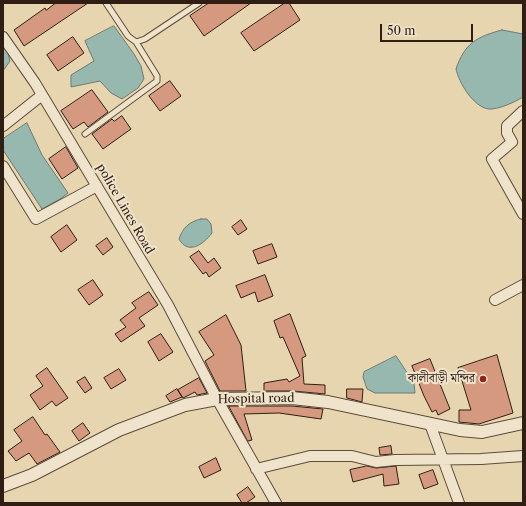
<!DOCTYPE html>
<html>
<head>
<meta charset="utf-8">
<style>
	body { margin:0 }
	#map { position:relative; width:526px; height:506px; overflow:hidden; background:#e6d5af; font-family:"Libre Caslon Text",serif }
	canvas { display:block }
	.frame { position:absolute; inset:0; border:4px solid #301e15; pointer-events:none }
	.scale { position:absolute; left:380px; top:24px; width:93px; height:18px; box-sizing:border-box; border:2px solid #301e15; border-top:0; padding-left:5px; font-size:12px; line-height:14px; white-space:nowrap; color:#301e15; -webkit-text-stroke:3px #efe4cb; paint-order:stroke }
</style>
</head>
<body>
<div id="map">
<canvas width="526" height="506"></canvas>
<div class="frame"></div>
<div class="scale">50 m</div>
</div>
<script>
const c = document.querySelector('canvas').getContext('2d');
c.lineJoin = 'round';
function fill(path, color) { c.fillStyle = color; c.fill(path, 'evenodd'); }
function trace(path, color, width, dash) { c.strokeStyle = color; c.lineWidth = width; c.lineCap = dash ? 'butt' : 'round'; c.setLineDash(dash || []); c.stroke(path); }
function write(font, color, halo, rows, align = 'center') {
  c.font = font + ' "Libre Caslon Text","Noto Serif Bengali",serif'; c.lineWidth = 4; c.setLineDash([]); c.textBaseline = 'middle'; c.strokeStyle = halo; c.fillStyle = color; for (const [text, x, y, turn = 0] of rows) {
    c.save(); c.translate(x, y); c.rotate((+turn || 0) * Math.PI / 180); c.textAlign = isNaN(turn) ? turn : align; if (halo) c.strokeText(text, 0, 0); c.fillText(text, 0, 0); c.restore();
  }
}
const water = new Path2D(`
	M114,26L134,54L141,66L144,79L138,88L122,99L111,93L100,81L71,87V75L94,61L85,41Z
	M502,30L523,34V97C515,102 498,110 488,109C473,106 459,83 456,69C465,43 476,37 502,30Z
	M3,44L8,53L10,61L3,71Z
	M27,123L42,155L68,193L60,199L42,209L3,150V139Z
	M201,219H207L211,224L212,233C203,245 188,255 179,239C183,228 188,222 201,219Z
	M396,356L414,383L415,393H375L367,389L363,377L364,372Z`);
const building = new Path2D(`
	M56,3H88L24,46L14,30L45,8L46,10Z
	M209,3H251L204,36L190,16Z
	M285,3H289L300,20L254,51L241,33Z
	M73,37L84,53L58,71L47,55Z
	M170,81L181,96L160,111L149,96Z
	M92,90L108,112L88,127L84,122L73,129L61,111Z
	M122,116L131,129L103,149L92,134L112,119L114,121Z
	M66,147L78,168L62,179L49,159Z
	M241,220L247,229L238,235L232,227Z
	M67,225L77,240L61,252L51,237Z
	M107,238L113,247L103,255L96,246Z
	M272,244L277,257L258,264L253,251Z
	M199,251L208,263L214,258L221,268L209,277L206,272L203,274L190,257Z
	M265,275L273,296L258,302L255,292L241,298L236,286Z
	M93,280L103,295L89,305L78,290Z
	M149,292L158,305L139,318L145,326L121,342L115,334L126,327L120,320L136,308L132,303Z
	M290,314L306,356L302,358L304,384L325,385V394L293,391H264V383L287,379L289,382L300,376L283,337L280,338L274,321Z
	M226,315L241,345L246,391H220L205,361L214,355L199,332Z
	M161,334L173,352L159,361L148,342Z
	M497,355L513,413L479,424L459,422V410H471L458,368Z
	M430,359L450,409L438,415L436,410L432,412L424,396L412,366Z
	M47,368L68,398L56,406L52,401L40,410L30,395L43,386L36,376Z
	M119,369L126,380L111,389L104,378Z
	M85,377L92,388L85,393L77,382Z
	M199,378L207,393L197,395L195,392L183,398L178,390Z
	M177,389L182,397L170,402L166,396Z
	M347,389H363L362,402L347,398Z
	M229,406H292L323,409L321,419L279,413L244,414L252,440L248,441Z
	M33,417L45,435L47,434L60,452L37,464L29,453L16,461L8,451L22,441L14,430Z
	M83,423L90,433L79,441L72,431Z
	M391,446L392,454L380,455L379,448Z
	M216,458L221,470L204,478L199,467Z
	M367,466L376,468L396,466L399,484L384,486L383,474L353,482L350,470Z
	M433,470L438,484L424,489L419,475Z
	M248,487L255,497L246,503H242L237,495Z`);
const service = new Path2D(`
	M106,3L128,36L136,42L145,39L199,3
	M85,134L157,81V76L136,42`);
const minor = new Path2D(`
	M3,37L35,83L168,305L217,399L276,503
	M523,111L507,126V133L512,142L492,159L523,214
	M3,126L42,95
	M3,166L36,219L97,186
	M495,300L523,285
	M430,424L459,503
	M256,469L310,456H352L376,462L395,460L481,459L523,456`);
const tertiary = new Path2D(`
	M3,486L32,475L119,430L185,405L217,399L292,398L328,402L460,430L482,432L523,423`);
const markers = [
	[483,379,4,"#8f2418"]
];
const streetNames = [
	["police Lines Road",125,209,60],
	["Hospital road",256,399,-1]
];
const poiNames = [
	["কালীবাড়ী মন্দির",475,379]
];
fill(water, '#96b8af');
trace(water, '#6d7a71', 1);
fill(building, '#d4997f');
trace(building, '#301e15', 1);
trace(service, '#5e4c3c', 7);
trace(minor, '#5e4c3c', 12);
trace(tertiary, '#5e4c3c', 14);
trace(service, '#efe4cb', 5);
trace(minor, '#efe4cb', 10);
trace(tertiary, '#efe4cb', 12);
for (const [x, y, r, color] of markers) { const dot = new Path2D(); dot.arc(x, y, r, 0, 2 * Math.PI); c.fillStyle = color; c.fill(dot); trace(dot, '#efe4cb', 1.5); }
write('12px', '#301e15', '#efe4cb', streetNames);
write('12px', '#301e15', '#efe4cb', poiNames, 'right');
</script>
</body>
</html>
